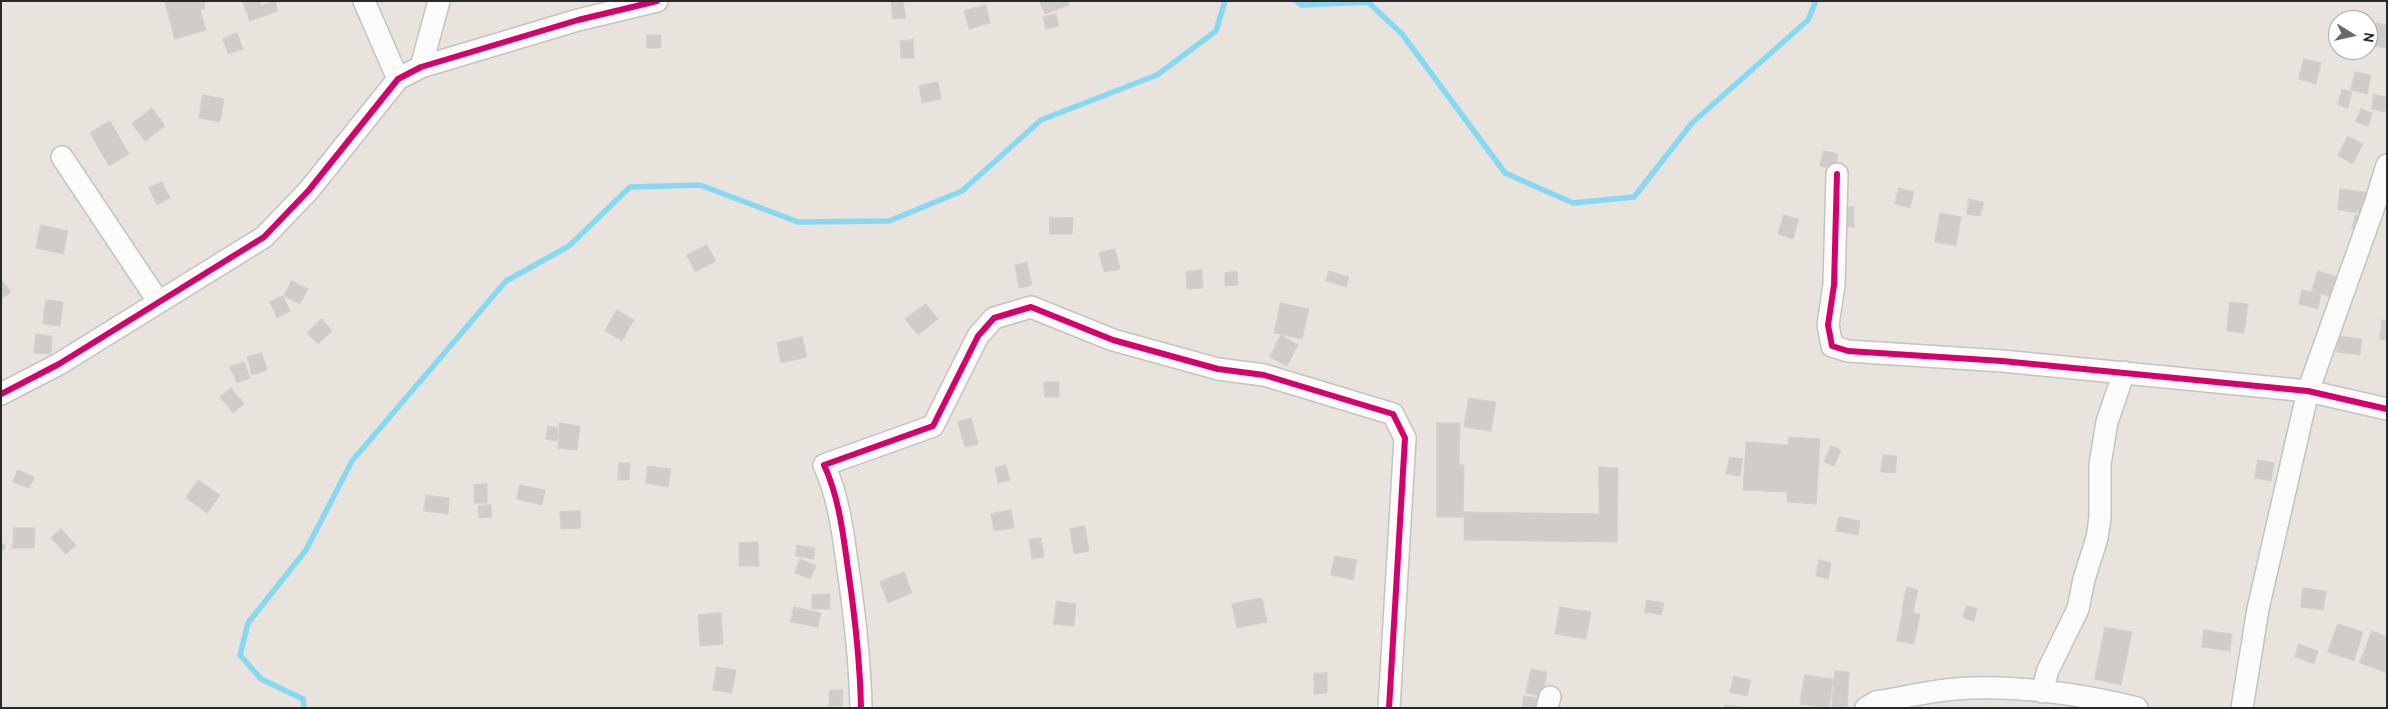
<!DOCTYPE html>
<html>
<head>
<meta charset="utf-8">
<style>
	body { margin:0 }
	#map { position:relative; width:2388px; height:709px; overflow:hidden; background:#e8e3dd; font-family:Overpass,sans-serif }
	canvas { display:block }
	.frame { position:absolute; inset:0; border:2px solid #282828; pointer-events:none }
	.north { position:absolute; left:2328px; top:10px; width:50px; height:50px; box-sizing:border-box; background:#fff; border:1px solid #a9a9a9; border-radius:50%; rotate:99deg; font-size:14px; font-weight:700; line-height:20px; text-align:center; color:#282828 }
	.north::after { content:''; display:block; margin:auto; width:18px; height:22px; background:#6b6967; clip-path:polygon(50% 0,100% 100%,50% 72%,0 100%) }
</style>
</head>
<body>
<div id="map">
<canvas width="2388" height="709"></canvas>
<div class="frame"></div>
<div class="north">N</div>
</div>
<script>
const c = document.querySelector('canvas').getContext('2d');
c.lineJoin = 'round';
function trace(path, color, width, dash) { c.strokeStyle = color; c.lineWidth = width; c.lineCap = dash ? 'butt' : 'round'; c.setLineDash(dash || []); c.stroke(path); }
function fill(path, color) { c.fillStyle = color; c.fill(path, 'evenodd'); }
const stream = new Path2D(`
	M1296,1L1302,5L1368,2L1402,34L1505,173L1573,203L1634,197L1692,123L1808,20L1816,1
	M304,708L303,699L261,679L240,655L248,623L306,550L352,461L506,281L569,246L630,187L700,185L798,222L889,221L962,191L1041,120L1157,75L1216,31L1225,1`);
const building = new Path2D(`
	M165,1H204L205,8L200,10L206,30L175,39Z
	M243,1H260L261,6L275,1L278,11L250,21Z
	M903,1L906,18L893,19L891,3Z
	M1040,1H1068L1069,5L1045,14Z
	M986,5L990,23L969,29L964,11Z
	M1056,14L1059,26L1046,29L1043,17Z
	M2377,23L2387,25V48L2374,46Z
	M237,33L243,49L228,54L223,39Z
	M647,35H661V48H647Z
	M913,40L914,58H901L900,41Z
	M2304,59L2321,63L2316,84L2299,79Z
	M2355,72L2371,75L2367,94L2351,90Z
	M938,82L941,99L922,103L919,86Z
	M2342,89L2352,92L2348,108L2338,105Z
	M203,95L224,99L220,122L199,118Z
	M2374,95L2387,97L2385,112L2372,109Z
	M152,108L165,126L145,141L132,124Z
	M2361,109L2372,113L2368,126L2356,122Z
	M110,121L129,154L109,166L90,133Z
	M2348,136L2363,144L2353,164L2338,156Z
	M1824,151L1838,154L1835,170L1820,166Z
	M162,182L170,198L157,205L149,188Z
	M1899,188L1914,192L1910,208L1895,204Z
	M2340,189L2372,193L2369,214L2338,210Z
	M1969,199L1984,202L1980,216L1967,214Z
	M1854,207V227H1842V208Z
	M1940,213L1961,217L1956,246L1935,242Z
	M1784,215L1799,219L1793,239L1778,234Z
	M2356,215L2367,219L2363,232L2352,228Z
	M1050,217L1073,218L1072,234H1050Z
	M41,225L68,231L63,254L36,248Z
	M707,245L716,261L695,272L687,255Z
	M1115,249L1120,269L1104,272L1099,253Z
	M1027,263L1032,285L1019,288L1015,265Z
	M1202,270L1203,288L1187,289L1186,272Z
	M1329,271L1349,277L1346,287L1326,281Z
	M2318,271L2339,278L2333,297L2312,291Z
	M1237,272L1238,285L1225,286V273Z
	M1,280L11,292L1,299Z
	M292,281L308,289L300,304L284,296Z
	M2302,290L2321,294L2318,309L2299,304Z
	M283,296L290,311L277,318L270,302Z
	M46,300L63,302L60,326L43,324Z
	M2230,302L2248,304L2244,333L2227,331Z
	M1281,303L1309,309L1302,339L1274,333Z
	M926,304L938,319L918,335L905,319Z
	M617,310L634,320L622,341L605,331Z
	M322,319L332,331L318,344L307,333Z
	M2382,320L2387,321V340L2380,339Z
	M36,334L52,336L51,354L34,353Z
	M1281,335L1298,345L1287,366L1270,357Z
	M2338,336L2362,339L2360,355L2337,352Z
	M802,337L807,357L781,363L777,343Z
	M262,353L267,370L252,375L247,357Z
	M244,362L250,378L237,383L230,367Z
	M1044,382H1059V397H1045Z
	M231,388L244,404L233,413L220,397Z
	M1469,398L1496,402L1491,431L1464,427Z
	M971,418L978,444L965,447L958,422Z
	M560,423L580,426L577,450L558,448Z
	M1437,423H1460L1459,465H1464L1463,517H1437Z
	M548,426L558,428L557,441L546,439Z
	M1789,437L1820,439L1816,504L1787,502V492L1743,490L1746,442L1788,445Z
	M1831,446L1841,450L1834,466L1824,462Z
	M1883,455L1897,456L1895,473L1881,472Z
	M1730,457L1743,459L1740,476L1726,474Z
	M2258,460L2274,463L2271,481L2255,478Z
	M619,463H630L629,480H618Z
	M1006,465L1010,480L998,483L995,468Z
	M648,466L671,469L668,487L646,483Z
	M1599,467L1618,468L1617,542L1464,540V512L1599,514Z
	M18,470L34,477L29,488L13,482Z
	M198,480L220,495L207,513L186,498Z
	M487,484V503H474V485Z
	M520,485L545,490L542,505L517,499Z
	M426,495L449,498L448,514L424,511Z
	M491,505L492,517L479,518L478,506Z
	M1011,510L1014,528L994,531L991,514Z
	M580,511L581,528L561,529L560,512Z
	M1839,517L1860,521L1858,535L1836,531Z
	M1085,526L1089,551L1074,554L1070,529Z
	M14,528H35L34,548H13Z
	M61,529L76,545L66,554L51,538Z
	M1041,538L1044,557L1032,559L1029,540Z
	M758,542L759,566H739V543Z
	M1,543L6,546L1,554Z
	M797,545L815,548L814,559L796,556Z
	M1335,556L1357,560L1353,580L1331,575Z
	M800,559L816,566L810,579L795,573Z
	M1819,560L1831,563L1828,579L1816,576Z
	M904,572L912,593L888,603L880,582Z
	M1907,587L1918,590L1913,612L1902,610Z
	M2303,588L2326,591L2323,610L2301,607Z
	M830,594V609H812V595Z
	M1262,598L1267,622L1237,628L1232,604Z
	M1647,600L1664,603L1661,615L1645,612Z
	M1057,601L1076,604L1074,626L1054,624Z
	M1967,606L1977,608L1974,621L1963,618Z
	M794,607L821,613L818,627L791,622Z
	M1560,607L1591,612L1586,639L1555,634Z
	M1903,611L1920,614L1914,644L1897,641Z
	M721,613L723,644L700,646L698,615Z
	M2338,624L2363,632L2354,661L2328,652Z
	M2105,627L2132,632L2121,685L2095,679Z
	M2204,630L2232,634L2230,651L2202,647Z
	M2372,631L2387,637V673L2360,663Z
	M2299,644L2318,651L2314,664L2295,657Z
	M717,667L736,670L732,693L713,690Z
	M1531,669L1547,672L1542,696L1526,693Z
	M1835,671L1849,672L1847,708L1832,707Z
	M1327,673V693L1314,694V674Z
	M1805,675L1833,679L1829,708L1800,704Z
	M1734,676L1751,680L1747,696L1730,692Z
	M830,690H843L842,706H829Z
	M1524,696L1539,698L1538,708H1522Z
	M1725,705L1750,708H1725Z`);
const minor = new Path2D(`
	M364,1L398,79
	M421,67L439,1
	M62,157L158,301
	M1837,174L1834,285L1828,325L1832,346L1848,351L2002,361L2308,391L2387,409
	M1,394L59,364L264,237L309,190L398,79L421,67L578,20L657,1
	M2042,692L2048,670L2078,609L2084,579L2097,538L2100,518V464L2107,422L2124,372
	M861,708C860,660 855,617 848,569C843,534 839,497 824,465L933,426L978,336L994,318L1031,307L1113,340L1218,369L1264,375L1393,414L1405,438L1389,708
	M1547,708L1550,697
	M1866,708L1876,702C1902,698 1929,691 1955,689C2010,684 2083,694 2137,708
	M2242,708L2258,609L2308,391L2376,201L2387,165`);
const cycleway = new Path2D(`
	M1837,174L1834,285L1828,325L1832,346L1848,351L2002,361L2308,391L2387,409
	M1,394L59,364L264,237L309,190L398,79L421,67L578,20L657,1
	M861,708C860,660 855,617 848,569C843,534 839,497 824,465L933,426L978,336L994,318L1031,307L1113,340L1218,369L1264,375L1393,414L1405,438L1389,708`);
trace(stream, '#87d8f3', 5.5);
fill(building, '#d0cdc8');
trace(building, '#d3cfc9', 1);
trace(minor, '#c4c3c3', 24);
trace(minor, '#fcfbfa', 21);
trace(cycleway, '#d6006c', 6);
</script>
</body>
</html>
